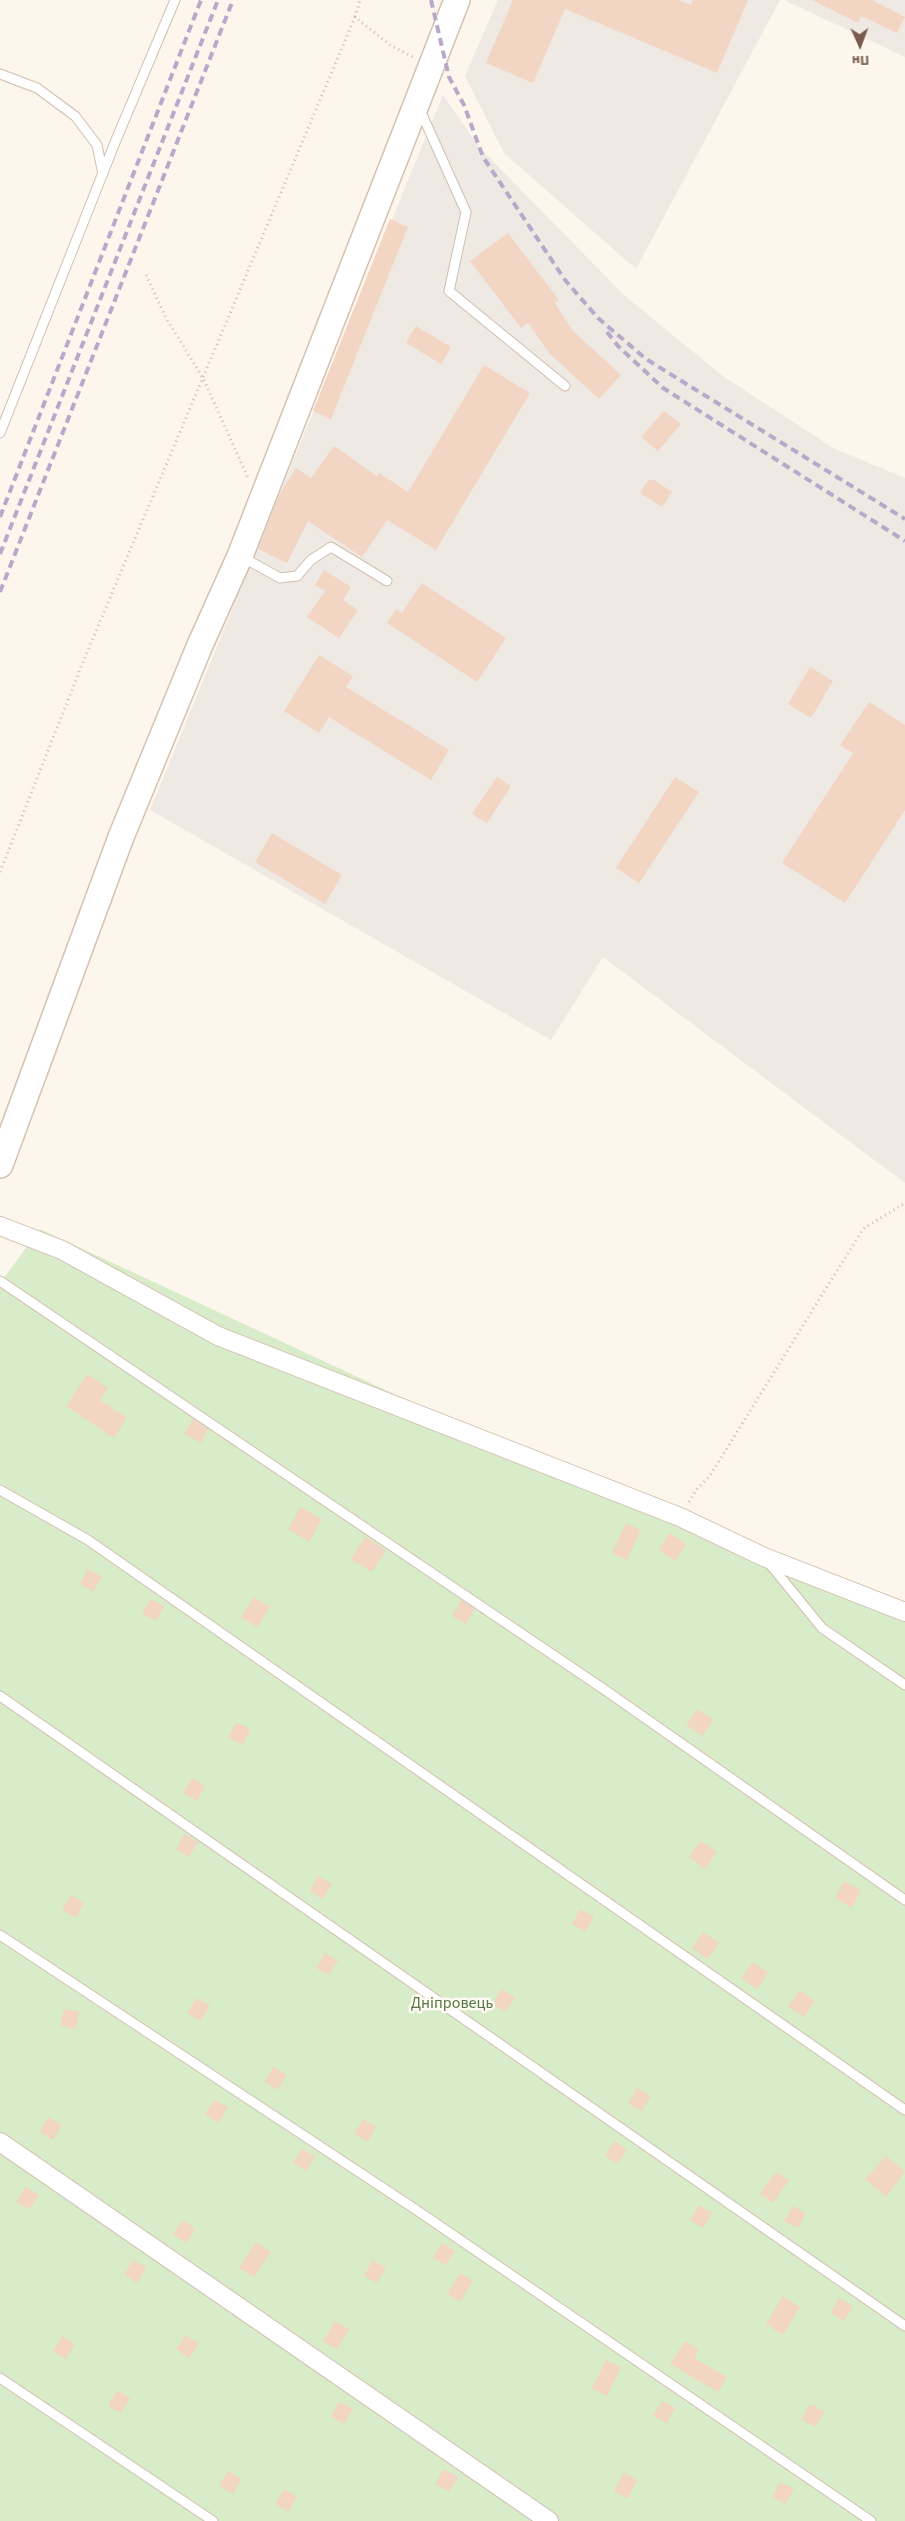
<!DOCTYPE html>
<html>
<head>
<meta charset="utf-8">
<style>
	body { margin:0 }
	#map { position:relative; width:905px; height:2521px; overflow:hidden; background:#fdf6ec; font-family:"Source Sans 3",sans-serif }
	canvas { display:block }
	.north { position:absolute; left:835px; top:20px; width:50px; height:50px; -webkit-text-stroke:4px #fffaf3; paint-order:stroke; rotate:178deg; font-size:14px; font-weight:700; line-height:20px; text-align:center; color:#7a5c4d }
	.north::after { content:''; display:block; margin:auto; width:18px; height:22px; background:#7a5c4d; clip-path:polygon(50% 0,100% 100%,50% 72%,0 100%) }
</style>
</head>
<body>
<div id="map">
<canvas width="905" height="2521"></canvas>
<div class="north">Пн</div>
</div>
<script>
const c = document.querySelector('canvas').getContext('2d');
c.lineJoin = 'round';
function fill(path, color) { c.fillStyle = color; c.fill(path, 'evenodd'); }
function trace(path, color, width, dash) { c.strokeStyle = color; c.lineWidth = width; c.lineCap = dash ? 'butt' : 'round'; c.setLineDash(dash || []); c.stroke(path); }
function write(font, color, halo, rows, align = 'center') {
  c.font = font + ' "Source Sans 3",sans-serif'; c.lineWidth = 5; c.setLineDash([]); c.textBaseline = 'middle'; c.strokeStyle = halo; c.fillStyle = color; for (const [text, x, y, turn = 0] of rows) {
    c.save(); c.translate(x, y); c.rotate((+turn || 0) * Math.PI / 180); c.textAlign = isNaN(turn) ? turn : align; if (halo) c.strokeText(text, 0, 0); c.fillText(text, 0, 0); c.restore();
  }
}
const industrial = new Path2D(`
	M498,0H780L636,269L504,153L465,76Z
	M784,0H905V57Z
	M443,95L479,147L626,297L723,376L833,448L905,478V1183L603,957L551,1040L150,810Z`);
const green = new Path2D(`
	M40,1229L755,1562L905,1621V2521H0V1283Z`);
const building = new Path2D(`
	M513,0H679L691,5L693,0H748L717,73L565,9L533,83L486,63Z
	M812,0H872L905,17L897,33L861,16L858,23Z
	M390,219L408,227L331,419L313,411Z
	M508,233L559,300L555,303L572,330L621,375L599,399L550,354L528,323L521,328L470,261Z
	M416,326L451,347L441,364L406,343Z
	M484,365L530,393L436,550L387,520L362,557L308,521L287,563L258,549L280,493L296,468L311,478L334,446L377,476L379,473L408,492Z
	M664,411L681,424L658,451L641,437Z
	M648,480H654L672,492L662,507L640,493Z
	M324,570L351,587L343,600L358,610L339,638L307,617L325,591L315,585Z
	M422,583L506,638L477,682L387,623L396,609L402,613Z
	M319,655L353,676L346,687L449,750L431,780L329,717L319,733L284,711Z
	M810,667L833,681L811,718L788,704Z
	M869,702L905,725V810L845,903L782,863L853,753L840,745Z
	M497,777L511,786L487,823L472,814Z
	M675,777L699,792L639,883L616,868Z
	M272,833L342,875L325,904L255,862Z
	M87,1374L108,1388L100,1400L127,1418L114,1438L66,1406Z
	M193,1419L208,1429L201,1443L184,1434Z
	M301,1507L322,1520L309,1542L288,1529Z
	M626,1523L641,1530L627,1560L612,1553Z
	M669,1533L686,1544L675,1561L659,1550Z
	M365,1537L386,1550L372,1572L351,1559Z
	M88,1569L102,1577L93,1592L80,1584Z
	M254,1597L270,1607L257,1627L241,1617Z
	M151,1599L164,1606L156,1621L142,1614Z
	M461,1600L475,1609L466,1624L452,1616Z
	M698,1709L714,1720L702,1736L686,1725Z
	M237,1722L251,1730L242,1745L228,1737Z
	M192,1778L205,1786L197,1801L183,1793Z
	M184,1834L198,1842L189,1857L176,1849Z
	M701,1841L717,1852L705,1869L689,1857Z
	M318,1876L332,1884L323,1899L310,1891Z
	M844,1881L861,1890L852,1908L835,1898Z
	M71,1895L84,1903L76,1918L62,1910Z
	M580,1909L594,1917L585,1932L572,1924Z
	M703,1932L719,1943L707,1959L692,1948Z
	M325,1953L338,1961L329,1975L316,1968Z
	M753,1962L768,1973L757,1989L741,1978Z
	M501,1989L515,1997L506,2012L493,2004Z
	M800,1990L815,2001L804,2017L788,2006Z
	M196,1998L210,2005L201,2021L187,2013Z
	M64,2009L79,2012L76,2029L60,2026Z
	M273,2067L287,2075L278,2090L265,2082Z
	M637,2088L651,2096L642,2111L628,2104Z
	M214,2100L228,2107L219,2123L205,2115Z
	M48,2117L62,2125L53,2140L40,2132Z
	M363,2119L376,2127L368,2142L354,2134Z
	M614,2141L627,2149L618,2164L605,2156Z
	M302,2149L315,2156L306,2171L293,2163Z
	M886,2156L905,2172L886,2197L865,2179Z
	M776,2172L789,2180L773,2203L760,2194Z
	M25,2187L39,2195L30,2209L16,2202Z
	M699,2205L712,2213L703,2228L690,2220Z
	M793,2206L806,2213L798,2228L784,2221Z
	M182,2220L195,2228L187,2243L173,2235Z
	M256,2242L271,2252L254,2277L239,2268Z
	M442,2243L455,2251L446,2265L433,2258Z
	M133,2260L146,2267L137,2283L124,2275Z
	M372,2260L386,2268L377,2283L364,2276Z
	M460,2273L473,2281L460,2302L447,2294Z
	M783,2296L800,2307L783,2335L766,2324Z
	M839,2298L853,2306L844,2321L831,2313Z
	M335,2321L349,2329L337,2349L323,2341Z
	M186,2335L199,2344L188,2358L176,2349Z
	M62,2336L75,2344L66,2359L53,2351Z
	M685,2341L699,2350L694,2358L727,2377L718,2392L670,2364Z
	M606,2360L621,2367L607,2396L592,2388Z
	M117,2391L130,2398L121,2413L108,2406Z
	M662,2401L675,2408L667,2423L653,2416Z
	M340,2402L353,2409L344,2424L331,2416Z
	M810,2404L824,2412L815,2427L801,2419Z
	M444,2469L458,2477L449,2492L435,2484Z
	M228,2471L241,2479L233,2494L219,2486Z
	M624,2472L637,2480L628,2499L614,2491Z
	M780,2482L794,2489L785,2504L772,2497Z
	M284,2489L297,2497L288,2512L275,2504Z`);
const path = new Path2D(`
	M355,17L360,0
	M146,275L166,318L203,378L248,478
	M0,872L85,657L355,17L390,45L413,57
	M689,1502L697,1489L709,1477L863,1229L905,1203`);
const lane = new Path2D(`
	M0,74L37,88L75,116L97,145L103,174
	M420,110L466,212L449,291L565,386
	M0,433L116,140L175,0
	M242,557L280,578L297,576L311,560L331,547L387,581
	M0,1281L605,1690L905,1900
	M0,1490L88,1540L905,2110
	M769,1563L822,1628L905,1685
	M0,1696L905,2326
	M0,1935L415,2209L871,2521
	M0,2378L213,2521`);
const street = new Path2D(`
	M0,1226L62,1250L218,1336L680,1517L764,1557L905,1612
	M0,2142L549,2521`);
const secondary = new Path2D(`
	M0,1165L121,837L200,645L240,556L457,0`);
const rail = new Path2D(`
	M431,0L449,77L464,105L483,157L565,280L598,318L646,359L905,519
	M607,332L618,346L663,388L905,541
	M0,517L201,0
	M0,554L218,0
	M0,592L233,0`);
const parkNames = [
	["Дніпровець",452,2004]
];
fill(industrial, '#efe9e4');
fill(green, '#d8ecc9');
fill(building, '#f3d5c3');
trace(lane, '#d1beb0', 11);
trace(street, '#d1beb0', 20);
trace(secondary, '#d6c0b0', 28);
trace(path, '#d9b8a5', 3, [1, 4]);
trace(lane, '#fff', 9);
trace(street, '#fff', 18);
trace(secondary, '#fff', 25);
trace(rail, '#b9a8c9', 4, [8, 5]);
write('16px', '#537a41', '#fffaf3', parkNames);
</script>
</body>
</html>
